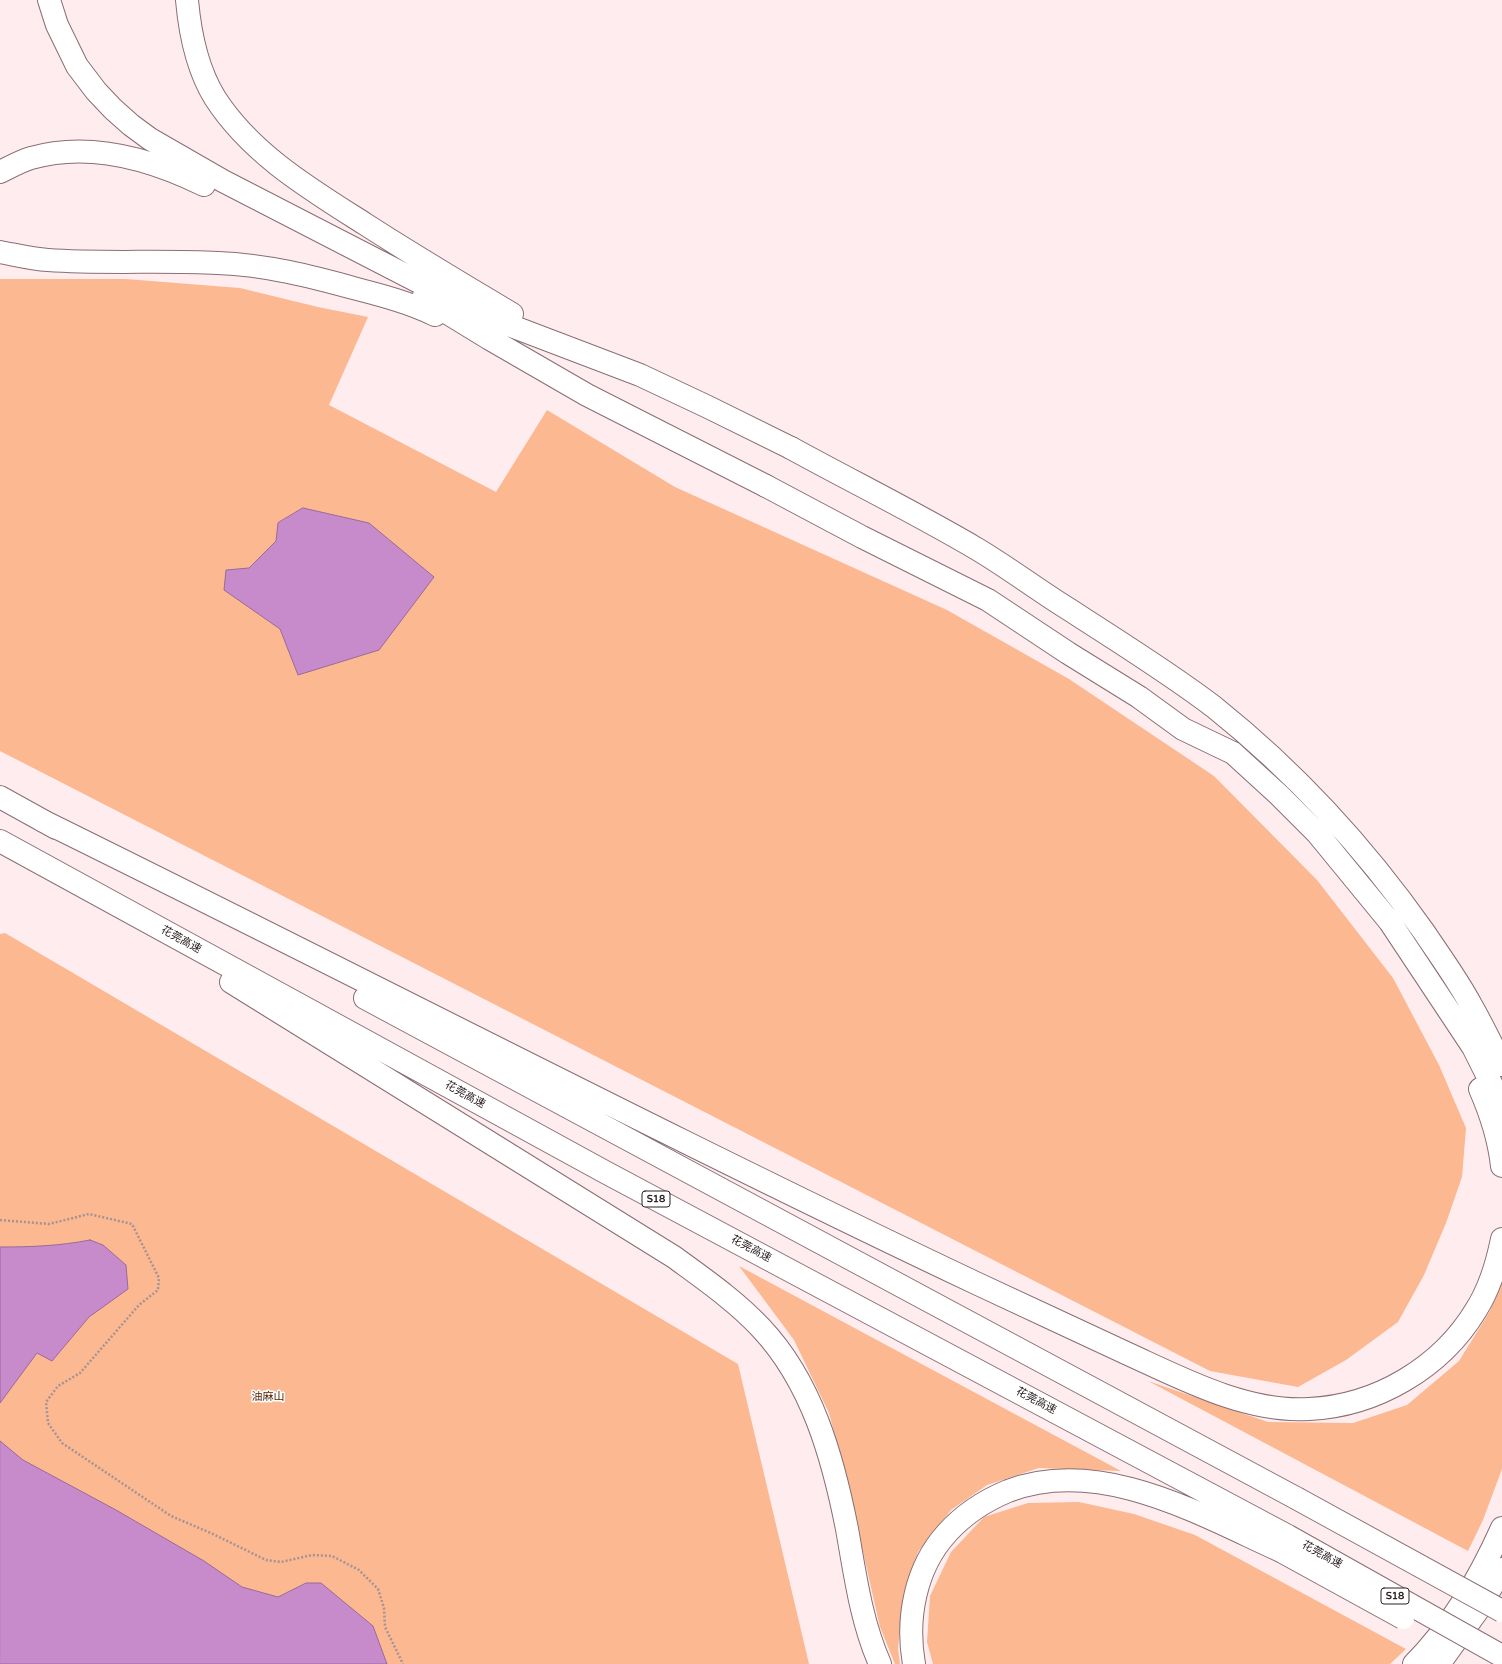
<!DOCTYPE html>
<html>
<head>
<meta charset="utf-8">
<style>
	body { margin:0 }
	canvas { display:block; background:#ffecef }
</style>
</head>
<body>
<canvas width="1502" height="1664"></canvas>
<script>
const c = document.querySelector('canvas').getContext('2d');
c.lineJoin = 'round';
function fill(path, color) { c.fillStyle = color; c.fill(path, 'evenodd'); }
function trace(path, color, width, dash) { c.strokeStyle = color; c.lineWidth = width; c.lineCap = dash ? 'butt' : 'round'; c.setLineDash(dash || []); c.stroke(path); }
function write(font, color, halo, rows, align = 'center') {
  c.font = font + ' "Varela Round","Noto Sans SC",sans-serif'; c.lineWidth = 3; c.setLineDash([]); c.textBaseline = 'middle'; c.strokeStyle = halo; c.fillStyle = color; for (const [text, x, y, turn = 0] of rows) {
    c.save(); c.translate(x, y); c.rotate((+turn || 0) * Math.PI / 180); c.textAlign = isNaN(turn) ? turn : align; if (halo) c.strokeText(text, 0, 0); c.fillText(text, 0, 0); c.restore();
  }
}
const green = new Path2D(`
	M0,279H126L240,288L318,307L368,317L329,405L496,492L547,410L675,487L947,610L1069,679L1214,776L1317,880L1393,978L1439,1065L1466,1128L1462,1177L1446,1223L1424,1275L1398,1322L1346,1360L1298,1387L1210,1371L0,751Z
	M5,933L738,1364L809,1664H0V934Z
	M739,1266L1121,1471L1039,1468L987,1485L951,1510L918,1552L903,1595L898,1649L900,1664H895L880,1627L847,1481L829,1413L794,1340Z
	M1502,1280V1469L1483,1520L1468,1551L1148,1381L1268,1422L1353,1423L1407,1405L1459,1361L1490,1311Z
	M1079,1502L1134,1514L1195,1535L1406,1649L1390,1664H933L927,1642L930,1596L951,1552L984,1517L1028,1503Z`);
const water = new Path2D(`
	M303,508L369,523L434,577L379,650L298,675L280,629L224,590L226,570L249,568L276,541L278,523Z
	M90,1240L103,1245L126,1265L128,1289L89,1317L52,1361L37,1353L0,1403V1247C31,1247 59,1246 90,1240Z
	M0,1441L23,1460L116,1510L204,1561L242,1587L278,1597L306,1583H321L373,1626L387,1664H0Z`);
const path = new Path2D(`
	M0,1220L49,1224L89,1214L132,1224L159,1278L158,1290L139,1305L80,1373L58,1386L46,1402L48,1423L62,1443L171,1516L213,1534L266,1560L281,1562L312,1555L332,1556L359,1570L378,1589L384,1608L385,1627L403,1664`);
const primary = new Path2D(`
	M49,0L57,25L77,66L96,91L113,109L131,125L150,139L223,181L485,316L640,375L708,407L791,448
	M187,0C190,34 197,69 215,98C251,154 310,189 365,224C413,255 462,284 512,314
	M0,172C10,167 21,161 31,158C90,141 151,159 204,185
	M0,252C16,255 32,259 48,260C104,264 161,260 218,263C267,265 310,276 357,289C384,296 410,303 435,315
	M423,298L490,339L587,395L766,486`);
const highway = new Path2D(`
	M791,448C853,482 916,513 977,549C1009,568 1039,591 1070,610C1119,642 1168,672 1214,707C1294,771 1365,848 1424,932C1440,956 1457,979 1471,1005C1482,1024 1492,1045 1502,1065
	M766,486L862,537L988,600L1068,653L1139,697L1183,729L1233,753L1279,795L1317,833L1390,922L1473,1047L1502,1105
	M0,797L56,828
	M43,821C356,975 665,1136 980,1285C1029,1308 1077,1330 1126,1353C1181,1378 1246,1413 1309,1409C1376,1406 1441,1368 1476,1310C1490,1288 1497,1264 1502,1239
	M0,841L605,1172L1288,1536
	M231,982L674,1257C704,1279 736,1301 761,1328C812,1382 833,1458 847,1529C855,1574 861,1621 880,1664
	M365,998C675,1165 985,1332 1296,1498
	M1480,1089C1491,1114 1499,1139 1502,1166
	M914,1664C906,1619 915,1568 947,1533C964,1514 984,1501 1008,1491C1100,1456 1199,1514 1281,1551
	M1414,1664C1453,1625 1480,1577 1502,1528
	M1439,1664L1478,1610L1502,1569`);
const highwayBridge = new Path2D(`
	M1296,1498L1502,1611
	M1288,1536L1502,1656
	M1281,1551L1403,1618`);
const shields = [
	[656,1199,28],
	[1395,1596,28]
];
const shieldNames = [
	["S18",656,1199],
	["S18",1395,1596]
];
const streetNames = [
	["花莞高速",181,940,29],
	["花莞高速",465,1095,29],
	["花莞高速",751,1249,28],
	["花莞高速",1036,1401,28],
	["花莞高速",1322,1555,29]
];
const parkNames = [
	["油麻山",268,1397]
];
fill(green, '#fcb891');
fill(water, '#c78bcb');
trace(water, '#986b98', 1);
trace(primary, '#896e73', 24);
trace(highway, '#896e73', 24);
trace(path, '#a39396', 2.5, [2, 2]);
trace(primary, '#fff', 22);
trace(highway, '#fff', 22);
trace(highwayBridge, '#896e73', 24, []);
trace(highwayBridge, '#fff', 22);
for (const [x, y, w] of shields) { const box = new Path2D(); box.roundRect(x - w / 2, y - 8, w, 16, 3); c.fillStyle = '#fefefe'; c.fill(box); trace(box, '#2b2022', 1); }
write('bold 10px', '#2b2022', null, shieldNames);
write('11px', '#2b2022', '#fefefe', streetNames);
write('11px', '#542300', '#fefefe', parkNames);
</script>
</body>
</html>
